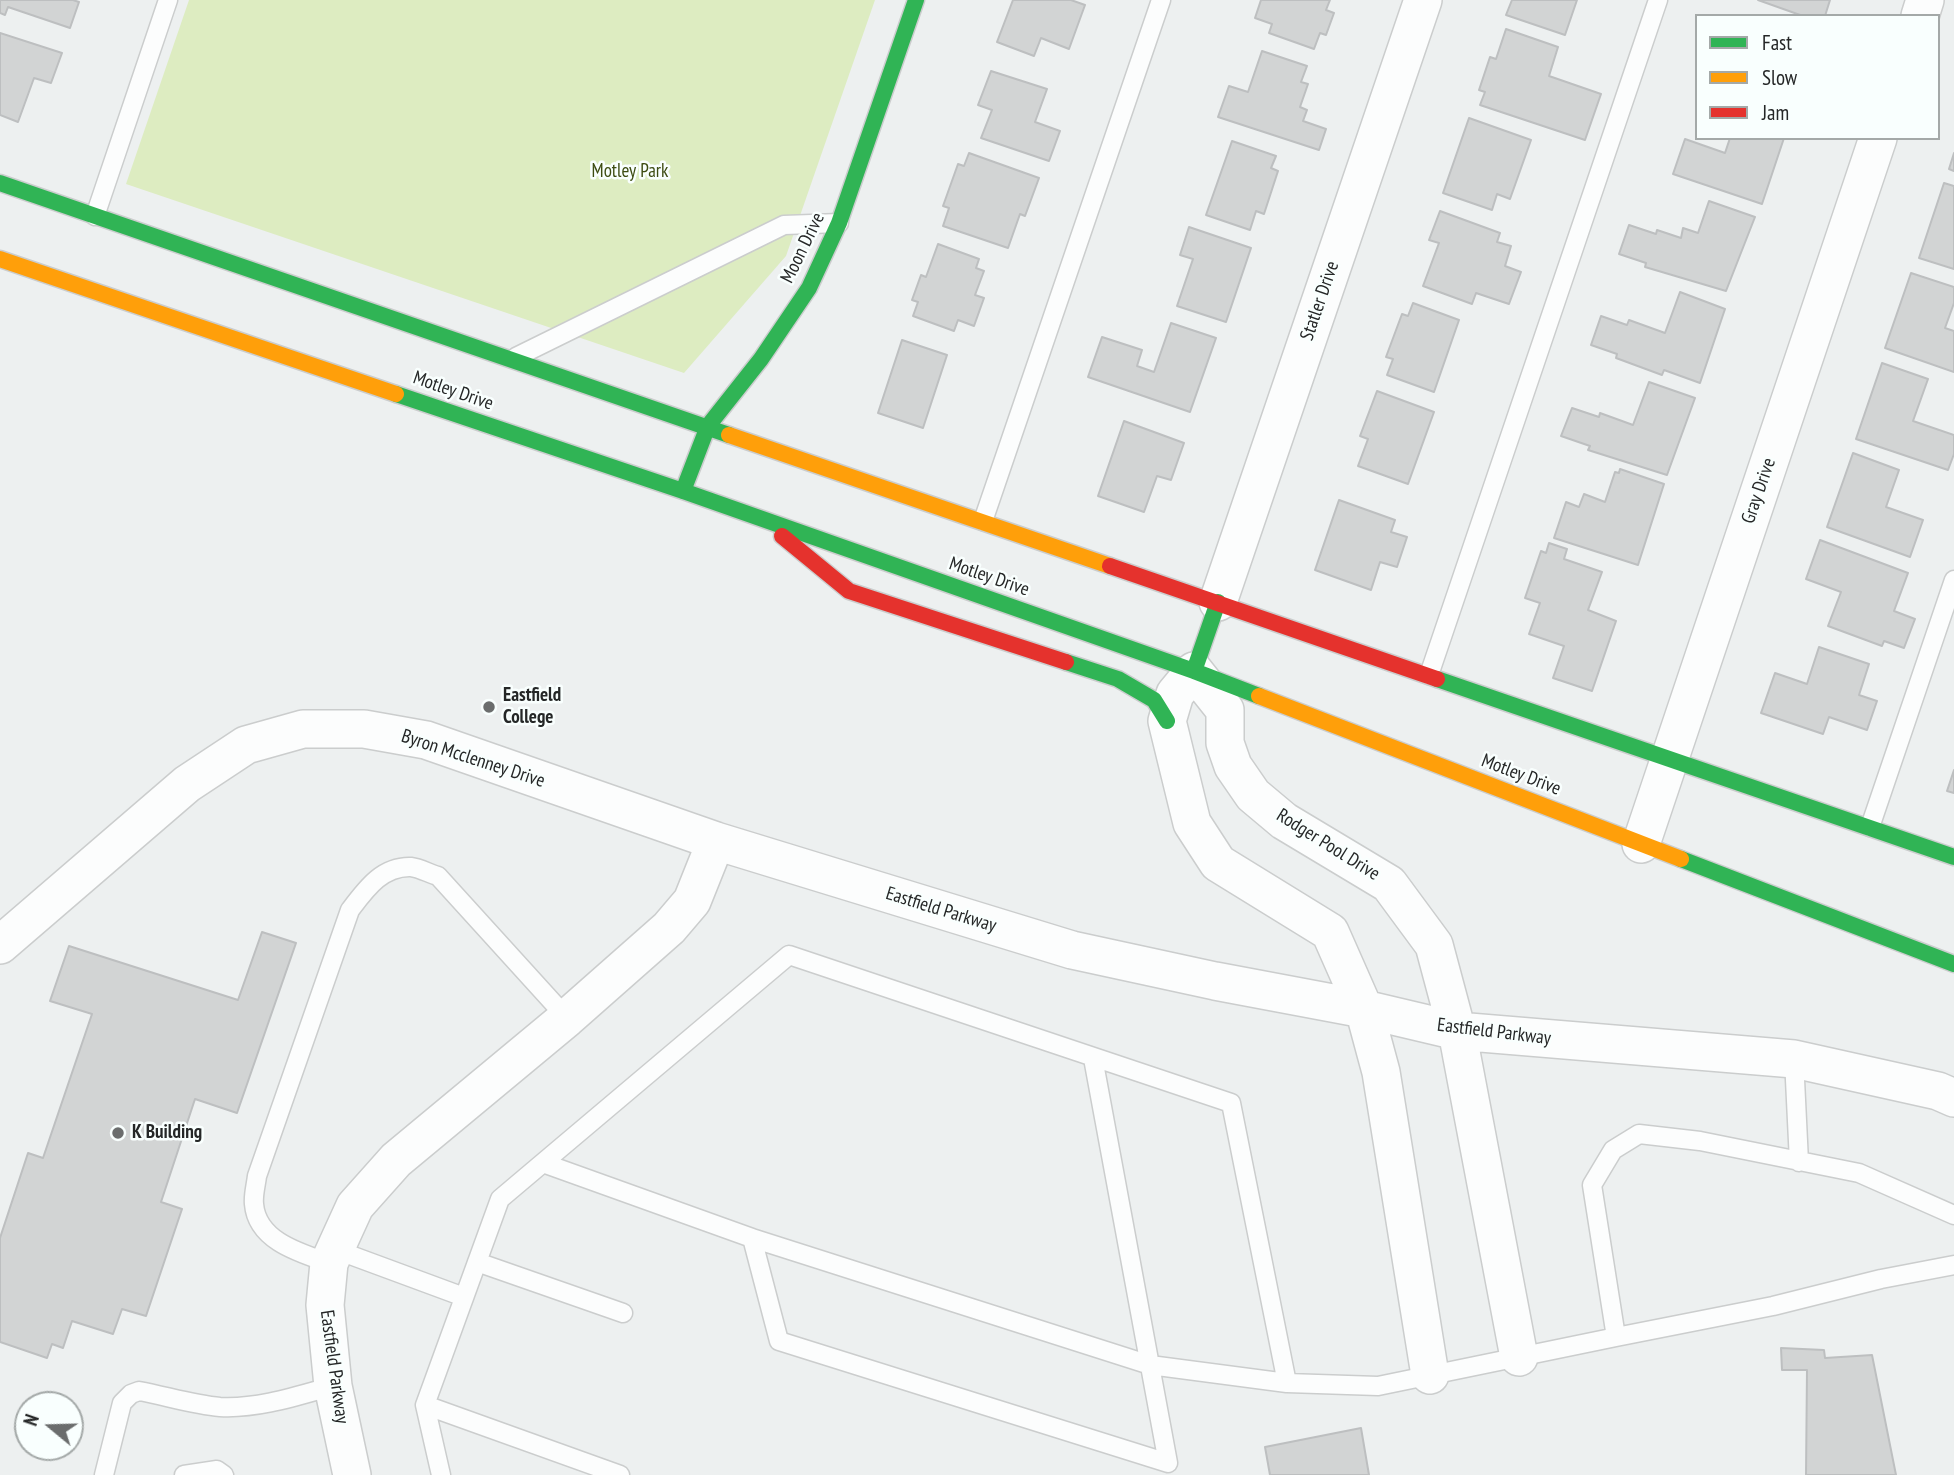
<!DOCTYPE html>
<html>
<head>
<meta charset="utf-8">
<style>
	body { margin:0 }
	#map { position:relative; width:1954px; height:1475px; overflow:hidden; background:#edf0f0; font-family:"PT Sans Narrow",sans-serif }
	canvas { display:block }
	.legend { position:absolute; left:1695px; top:14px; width:245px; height:126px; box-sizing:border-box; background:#f9fffe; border:2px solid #a4a9a8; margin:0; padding:9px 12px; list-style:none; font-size:21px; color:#252727 }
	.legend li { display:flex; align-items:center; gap:14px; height:35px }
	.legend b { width:35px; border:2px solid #a4a9a8 }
	.north { position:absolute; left:14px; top:1391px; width:70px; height:70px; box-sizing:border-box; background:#f9fffe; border:2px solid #a4a9a8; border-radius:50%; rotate:289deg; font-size:19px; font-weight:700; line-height:28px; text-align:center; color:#252727 }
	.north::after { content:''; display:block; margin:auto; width:24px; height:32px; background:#6b6d6d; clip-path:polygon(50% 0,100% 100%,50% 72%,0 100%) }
</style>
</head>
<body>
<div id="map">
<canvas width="1954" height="1475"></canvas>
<ul class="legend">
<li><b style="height:9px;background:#30b455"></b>Fast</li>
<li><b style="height:9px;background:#ff9f0a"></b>Slow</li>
<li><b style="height:9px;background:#e5322d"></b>Jam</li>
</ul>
<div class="north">N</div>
</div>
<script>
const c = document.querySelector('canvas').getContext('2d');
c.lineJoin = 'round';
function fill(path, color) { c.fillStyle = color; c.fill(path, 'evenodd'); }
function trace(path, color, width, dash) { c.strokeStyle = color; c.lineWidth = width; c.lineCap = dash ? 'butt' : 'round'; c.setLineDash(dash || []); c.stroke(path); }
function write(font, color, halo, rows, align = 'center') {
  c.font = font + ' "PT Sans Narrow",sans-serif'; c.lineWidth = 5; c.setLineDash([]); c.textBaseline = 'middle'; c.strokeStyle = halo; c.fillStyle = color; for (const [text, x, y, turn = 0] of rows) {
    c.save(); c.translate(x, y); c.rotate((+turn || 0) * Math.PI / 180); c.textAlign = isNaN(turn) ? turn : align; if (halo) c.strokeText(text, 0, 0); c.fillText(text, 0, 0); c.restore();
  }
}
const green = new Path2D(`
	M189,0H875L786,256L684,373L126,184Z`);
const building = new Path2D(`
	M0,0H73L79,2L70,28L8,7L5,15L0,13Z
	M1013,0H1071L1085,5L1069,49L1041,38L1034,56L997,42Z
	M1261,0H1330L1326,10L1334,13L1326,35L1320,33L1314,49L1269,33L1272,24L1255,18Z
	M1512,0H1577L1565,35L1506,15Z
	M1758,0H1830L1825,16H1803Z
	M1506,29L1558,47L1549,76L1601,94L1585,140L1480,105L1485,92L1479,90L1490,57L1496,59Z
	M0,33L62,53L51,83L34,78L18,122L0,115Z
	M1262,51L1307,66L1301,82L1308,84L1300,107L1307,110L1303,121L1326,129L1319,150L1218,117L1229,86L1248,92Z
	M991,71L1047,89L1035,122L1060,131L1049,161L981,138L992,110L978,105Z
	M1469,118L1531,140L1510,199L1497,194L1492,210L1443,193Z
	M1730,138H1784L1762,204L1673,174L1685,139L1725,153Z
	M1232,141L1276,156L1271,168L1278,171L1264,214L1256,211L1250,230L1206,215Z
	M969,153L1039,178L1025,216L1020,214L1008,248L943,226L949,208L943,206L958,164L964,166Z
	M1954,153V171L1949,169Z
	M1944,183L1954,186V269L1919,258Z
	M1709,201L1755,217L1726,291L1645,267L1646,263L1619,254L1629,225L1656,234L1657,230L1681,238L1683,228L1698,233Z
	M1440,211L1500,233L1497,242L1511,246L1505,266L1521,272L1509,304L1476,293L1472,304L1423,286L1439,243L1429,240Z
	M1189,227L1251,248L1226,322L1177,306L1193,259L1180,255Z
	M938,244L979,259L976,268L984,271L975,295L984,298L974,326L958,320L954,331L913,316L918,302L912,300L921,275L926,277Z
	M1911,273L1954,287V303L1945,328L1954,331V372L1885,348Z
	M1680,292L1725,309L1700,383L1664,370L1662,375L1616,358L1617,354L1591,345L1601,316L1627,325L1629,320L1665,333Z
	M1413,303L1459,320L1434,392L1387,375L1393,359L1386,357L1402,314L1408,316Z
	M1171,323L1216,338L1190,412L1088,377L1102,337L1142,350L1137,366L1154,372Z
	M902,340L947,355L923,428L878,413Z
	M1882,363L1928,379L1913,421L1954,435V454L1948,470L1856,439Z
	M1649,382L1695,398L1667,475L1588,450L1590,446L1561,436L1572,408L1599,417L1600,413L1633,425Z
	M1377,391L1434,412L1408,484L1358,466L1368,439L1360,436Z
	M1124,421L1184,443L1171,480L1157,476L1144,512L1098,496Z
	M1853,453L1899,470L1886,507L1923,520L1910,557L1827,527Z
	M1620,469L1664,484L1638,565L1554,538L1566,502L1579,507L1584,494L1605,502L1615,472L1619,473Z
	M1339,500L1395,520L1391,532L1407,537L1397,567L1380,562L1371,590L1315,570Z
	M1820,540L1908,573L1894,611L1915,619L1904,648L1884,641L1882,646L1828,626L1841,592L1806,579Z
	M1549,543L1567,549L1564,559L1602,572L1588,610L1616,621L1592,691L1553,678L1564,646L1529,634L1540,603L1525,598L1541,551L1546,553Z
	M1819,647L1869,664L1859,695L1877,701L1867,730L1829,717L1823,734L1761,713L1775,673L1807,684Z
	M1954,770V793L1947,791Z
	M262,932L296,943L237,1113L195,1099L161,1202L182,1209L146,1316L122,1309L113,1334L72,1321L63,1348L52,1344L47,1358L0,1342V1238L28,1153L43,1158L92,1014L50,1001L69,946L238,1000Z
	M1781,1348L1824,1350L1825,1358L1872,1355L1896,1475H1806L1807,1370H1782Z
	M1361,1428L1369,1475H1270L1265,1447Z`);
const lane = new Path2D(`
	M95,216L168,0
	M516,357L784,225L839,223
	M983,521L1161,0
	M1429,675L1658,0
	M1870,827L1954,580
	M1794,1059L1799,1162
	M543,1163L752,1238L779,1341L1168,1463L1093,1058
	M1954,1215L1859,1173L1700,1141L1639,1134L1613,1150L1592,1185L1616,1337L1773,1306L1881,1279L1954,1265
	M752,1238L1150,1365L1287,1383L1378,1386L1616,1337
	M334,1249L464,1297
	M477,1262L623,1313
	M329,1263C300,1253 257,1241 254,1204C253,1195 256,1185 257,1176L350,910C366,889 382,866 411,867C420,868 430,874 438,876L567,1018
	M425,1405L620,1475
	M104,1475L122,1403L131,1394L139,1391C166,1396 194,1405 220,1407C258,1409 297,1396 333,1386
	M184,1475L217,1470L224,1475
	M441,1475L425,1405L500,1199L789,955L1231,1103L1287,1383`);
const street = new Path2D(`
	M1920,16L1925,0
	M1218,602L1423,0
	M1641,844L1878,138
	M0,945L187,784L246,745L303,729H364L426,740L716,841L1072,950L1215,981L1364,1009L1457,1031L1794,1059L1938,1091L1954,1098
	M1430,1375L1381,1072L1364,1009L1330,932L1218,863L1192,823L1167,721L1175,694L1194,671L1225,710V743L1233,766L1253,795L1284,821L1389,884L1434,945L1457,1031L1519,1357
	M352,1475L333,1386L325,1305L329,1263L355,1206L396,1160L567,1018L669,928L692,901L716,841`);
const fast = new Path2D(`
	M0,183L729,435
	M396,394L683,491L1194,671L1259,696
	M683,491L708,426L761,359L809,288L839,223L916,0
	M1066,662L1118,679L1154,700L1167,721
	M1194,671L1218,602
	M1437,679L1954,857
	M1681,859L1954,964`);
const slow = new Path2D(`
	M0,259L396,394
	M729,435L1110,566
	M1259,696L1681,859`);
const jam = new Path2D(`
	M782,536L849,591L1066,662
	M1110,566L1437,679`);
const markers = [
	[489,707,7,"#6b6d6d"],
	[118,1133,7,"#6b6d6d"]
];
const parkNames = [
	["Motley Park",630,172]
];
const streetNames = [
	["Moon Drive",803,248,-64],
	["Statler Drive",1320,301,-71],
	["Motley Drive",453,391,19],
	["Gray Drive",1759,491,-71],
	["Motley Drive",989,577,19],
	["Byron Mcclenney Drive",473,759,18],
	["Motley Drive",1521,775,21],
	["Rodger Pool Drive",1328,845,32],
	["Eastfield Parkway",941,910,17],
	["Eastfield Parkway",1494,1032,7],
	["Eastfield Parkway",334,1367,82]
];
const poiNames = [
	["Eastfield",503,696],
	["College",503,718],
	["K Building",132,1133]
];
fill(green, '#ddecc1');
fill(building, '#d2d4d4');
trace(building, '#bdbfc0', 2);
trace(lane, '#cbcdcd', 21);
trace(street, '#cbcdcd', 40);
trace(fast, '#cbcdcd', 19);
trace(slow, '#cbcdcd', 19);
trace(jam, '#cbcdcd', 19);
trace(lane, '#fcfdfd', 18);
trace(street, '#fcfdfd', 37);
trace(fast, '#30b455', 16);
trace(slow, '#ff9f0a', 16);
trace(jam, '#e5322d', 16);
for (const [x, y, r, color] of markers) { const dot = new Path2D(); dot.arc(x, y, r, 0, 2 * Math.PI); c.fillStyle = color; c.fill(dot); trace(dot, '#f9fffe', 2.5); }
write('19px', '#3d4c12', '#f9fffe', parkNames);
write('19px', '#252727', '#f9fffe', streetNames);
write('bold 19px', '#252727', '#f9fffe', poiNames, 'left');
</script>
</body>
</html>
